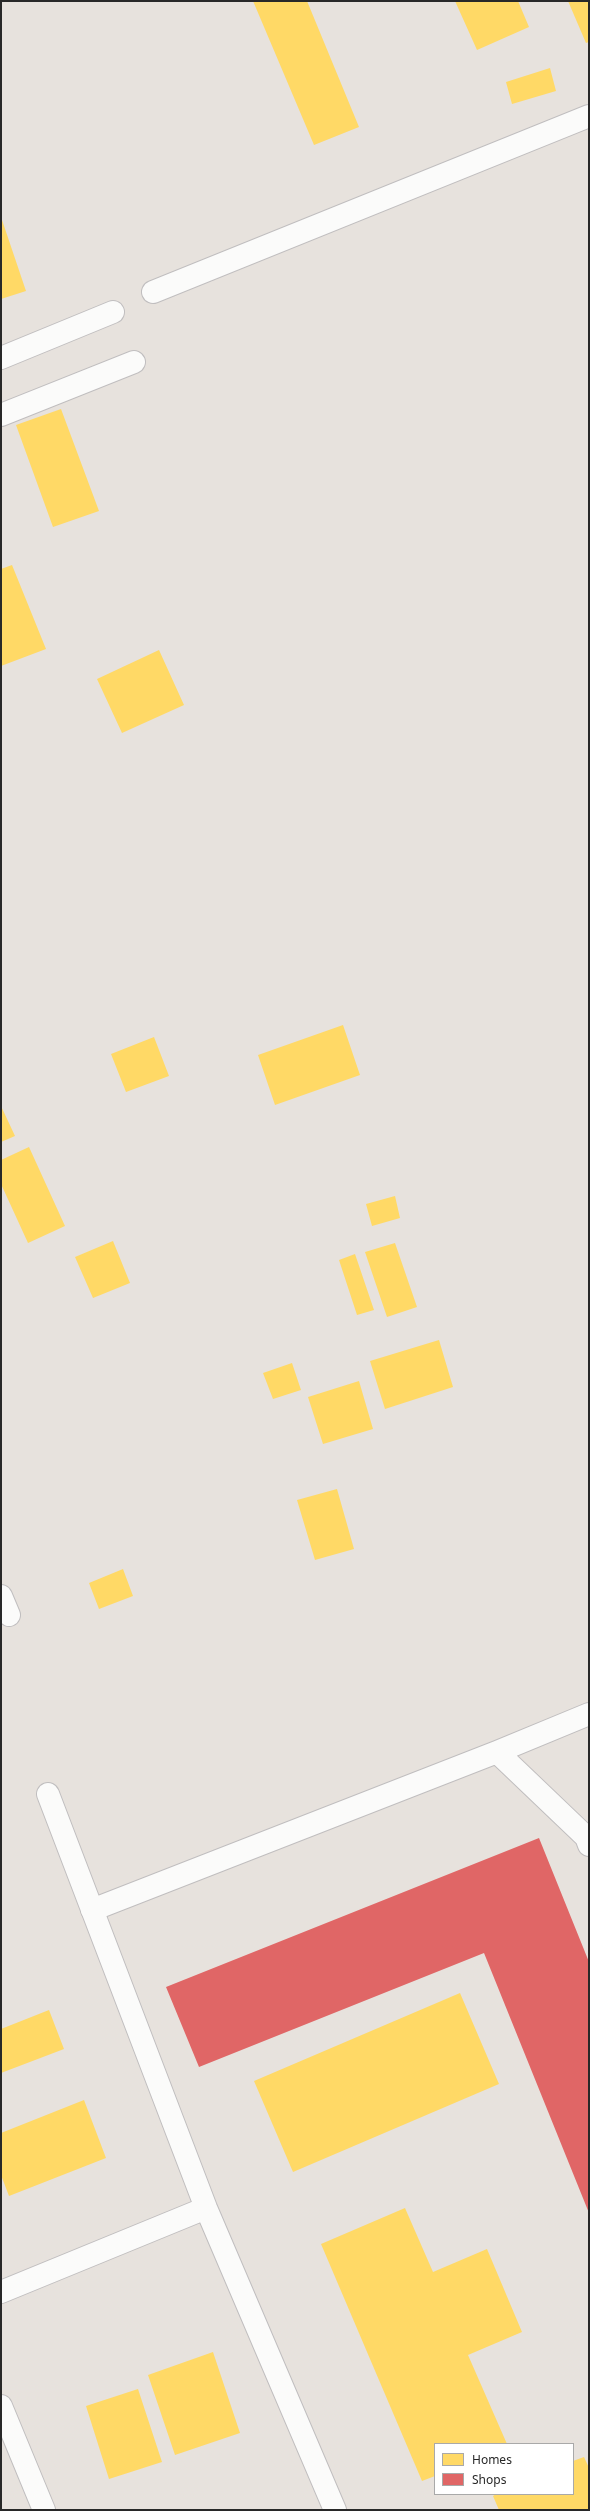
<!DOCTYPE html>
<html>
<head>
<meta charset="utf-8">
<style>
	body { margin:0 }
	#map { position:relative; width:590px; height:2511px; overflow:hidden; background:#e7e2dd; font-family:"Noto Sans",sans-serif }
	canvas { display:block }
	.frame { position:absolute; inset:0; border:2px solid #282828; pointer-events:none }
	.legend { position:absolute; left:434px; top:2443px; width:140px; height:52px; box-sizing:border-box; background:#fff; border:1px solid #a9a9a9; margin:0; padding:5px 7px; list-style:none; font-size:12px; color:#282828 }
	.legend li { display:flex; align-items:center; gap:8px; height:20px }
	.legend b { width:20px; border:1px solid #a9a9a9 }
</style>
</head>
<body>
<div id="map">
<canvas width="590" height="2511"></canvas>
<div class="frame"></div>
<ul class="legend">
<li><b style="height:11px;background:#ffd966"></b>Homes</li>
<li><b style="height:11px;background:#e06666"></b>Shops</li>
</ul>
</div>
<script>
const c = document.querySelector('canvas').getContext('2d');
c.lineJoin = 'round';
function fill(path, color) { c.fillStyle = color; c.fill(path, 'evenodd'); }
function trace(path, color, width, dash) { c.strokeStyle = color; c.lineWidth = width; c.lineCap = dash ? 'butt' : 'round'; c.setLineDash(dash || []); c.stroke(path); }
const homes = new Path2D(`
	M253,1H307L359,127L314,145Z
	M455,1H518L529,27L477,50Z
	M568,1H589V42L586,43Z
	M550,68L556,91L512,104L506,82Z
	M1,217L26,291L1,299Z
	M61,409L99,511L53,527L16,425Z
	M12,565L46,649L1,666V569Z
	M159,650L184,705L122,733L97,679Z
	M343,1025L360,1075L275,1105L258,1055Z
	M154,1037L169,1076L126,1092L111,1054Z
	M1,1106L15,1136L1,1142Z
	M29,1147L65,1226L28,1243L1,1184V1160Z
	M395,1196L400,1218L372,1226L366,1204Z
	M113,1241L130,1283L93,1298L75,1257Z
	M395,1243L417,1307L387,1317L365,1252Z
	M355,1254L374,1310L357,1315L339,1260Z
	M439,1340L453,1387L385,1409L370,1361Z
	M292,1363L301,1390L273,1399L263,1373Z
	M359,1381L373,1429L323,1444L308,1397Z
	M337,1489L354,1549L315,1560L297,1500Z
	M123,1569L133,1596L99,1609L89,1583Z
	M460,1993L499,2084L293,2172L254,2081Z
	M49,2010L64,2049L1,2073V2029Z
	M84,2100L106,2158L9,2196L1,2175V2133Z
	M405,2208L433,2272L487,2249L522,2332L468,2355L507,2444H435V2476L422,2481L321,2244Z
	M213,2352L240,2433L175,2455L148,2375Z
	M138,2389L162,2462L109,2479L86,2406Z
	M584,2457L589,2468V2510H499L493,2496L496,2494H573V2461Z`);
const shops = new Path2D(`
	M539,1838L589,1962V2213L484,1953L199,2067L166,1987Z`);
const lane = new Path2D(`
	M497,1752L586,1837L589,1845
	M92,1910L497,1752L589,1714`);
const street = new Path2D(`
	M153,292L589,116
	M1,358L113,312
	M1,415L134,362
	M1,1596L9,1615
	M48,1794L206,2208L335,2510
	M1,2292L206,2208
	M1,2406L44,2510`);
fill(homes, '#ffd966');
fill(shops, '#e06666');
trace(lane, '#c0bebf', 24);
trace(street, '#c0bebf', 24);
trace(lane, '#fbfbfa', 22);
trace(street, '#fbfbfa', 22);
</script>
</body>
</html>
